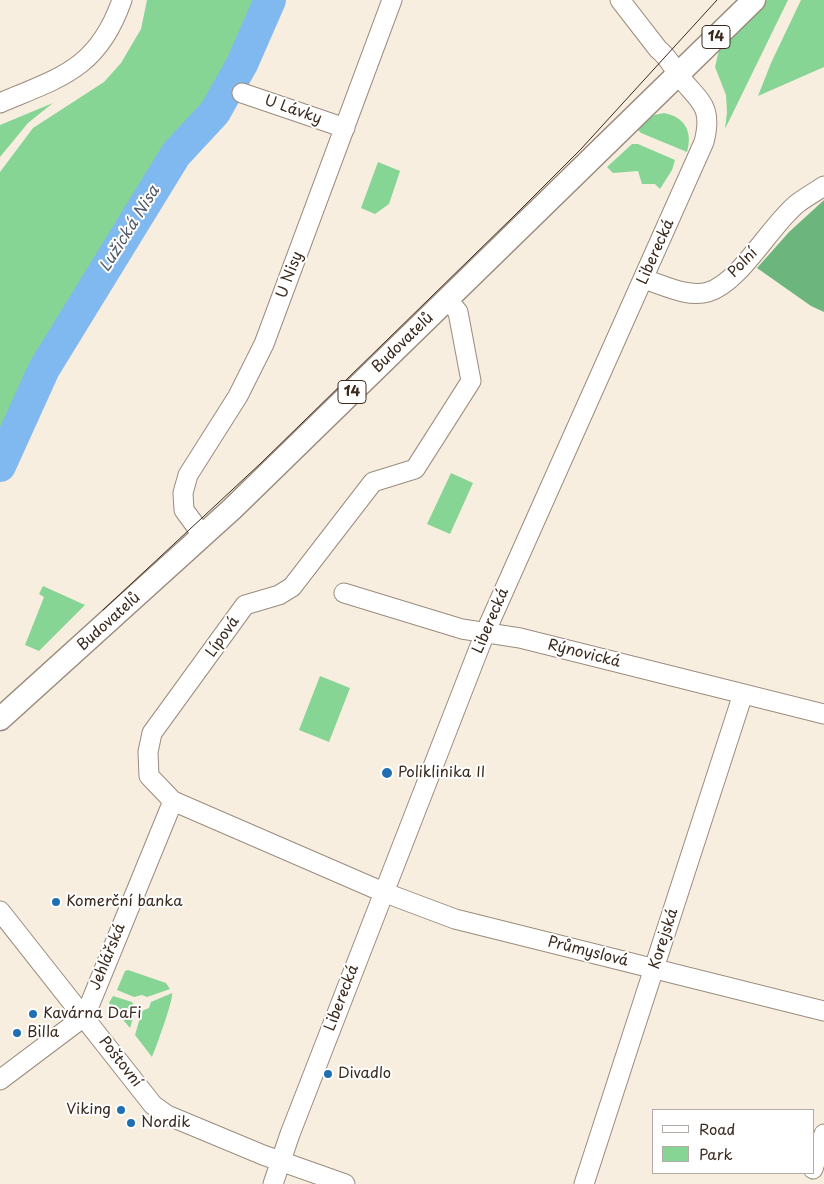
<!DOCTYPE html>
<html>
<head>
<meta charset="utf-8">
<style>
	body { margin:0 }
	#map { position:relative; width:824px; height:1184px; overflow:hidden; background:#f8eedf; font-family:"Playpen Sans",sans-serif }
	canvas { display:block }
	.legend { position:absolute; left:652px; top:1109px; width:162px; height:65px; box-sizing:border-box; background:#fff; border:1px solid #b1aaa5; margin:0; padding:6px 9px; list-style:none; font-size:15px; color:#3b2a1e }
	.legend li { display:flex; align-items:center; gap:10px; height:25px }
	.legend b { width:25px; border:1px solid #b1aaa5 }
</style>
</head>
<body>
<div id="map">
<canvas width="824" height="1184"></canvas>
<ul class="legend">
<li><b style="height:6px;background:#fff"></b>Road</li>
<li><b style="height:14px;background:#86d594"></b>Park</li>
</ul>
</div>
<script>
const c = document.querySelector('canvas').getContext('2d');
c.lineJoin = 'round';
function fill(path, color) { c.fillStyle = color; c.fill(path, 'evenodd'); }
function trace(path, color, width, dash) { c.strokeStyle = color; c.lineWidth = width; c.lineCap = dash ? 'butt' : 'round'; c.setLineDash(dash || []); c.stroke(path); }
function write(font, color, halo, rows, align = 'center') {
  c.font = font + ' "Playpen Sans",sans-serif'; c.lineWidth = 4; c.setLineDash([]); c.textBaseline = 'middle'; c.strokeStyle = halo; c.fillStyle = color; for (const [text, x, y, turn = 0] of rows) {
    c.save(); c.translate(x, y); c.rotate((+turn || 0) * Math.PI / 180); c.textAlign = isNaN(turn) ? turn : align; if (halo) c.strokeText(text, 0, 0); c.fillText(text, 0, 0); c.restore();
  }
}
const green = new Path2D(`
	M147,0H260L214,96L147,182L33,369L0,444V172L33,128L104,82L121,63L141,29Z
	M767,0H788L725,129L727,112L726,95L715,67L719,50Z
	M801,0H824V67L758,96L771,63Z
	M53,103L28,123L0,157V125Z
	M664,113C685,117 693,132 687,152L641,133L637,129L654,115Z
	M632,144H638L675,160L672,170L660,189L655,184H642L638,171L613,173L607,167Z
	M378,162L400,171L389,204L375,214L361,208Z
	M451,473L473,483L450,534L427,524Z
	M43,586L85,605L39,651L25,645L44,597L39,594Z
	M320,676L350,688L329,742L299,730Z
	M128,970L166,983L170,989L147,997L142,995L134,997L117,990L125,971Z
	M172,993C174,998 156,1048 152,1057L135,1035L142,1011L149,1008L151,1002Z
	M113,996L132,1002L136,1008L130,1028L109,1003Z`);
const forest = new Path2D(`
	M824,200V312L811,306L757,268L789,232Z`);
const river = new Path2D(`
	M0,466L44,369L176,154L215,112L242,64L270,0`);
const minor = new Path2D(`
	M242,93L345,128
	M0,103C61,77 98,69 122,0
	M644,279C663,285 688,298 708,292C740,283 771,224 798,203C806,197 815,192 824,186
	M448,300L458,312L471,381L415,469L373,482L292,587L279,595L245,605L152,733L148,752L149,776L173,801L383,892L455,919L824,1011
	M203,536L184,510L183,493L188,475L238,396L264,344L392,0
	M344,593L462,629L520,638L824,714
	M0,911L153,1105L167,1115L263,1155L345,1184
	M0,1080L85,1016L173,801
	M813,1169L824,1134
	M273,1184L290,1134L485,633L704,142C714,103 697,101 678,74C671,64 667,56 658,49L620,0
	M584,1184L743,694`);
const major = new Path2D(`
	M0,719L232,509L754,0`);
const tram = new Path2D(`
	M103,610L261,463L514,216L581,149L717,0`);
const markers = [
	[387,773,6,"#1f6fb2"],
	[56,902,5,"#1f6fb2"],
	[33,1014,5,"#1f6fb2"],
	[17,1033,5,"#1f6fb2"],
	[328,1074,5,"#1f6fb2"],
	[121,1110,5,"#1f6fb2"],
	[131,1123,5,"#1f6fb2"]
];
const shields = [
	[716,37,28],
	[352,392,28]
];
const shieldNames = [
	["14",716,37],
	["14",352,392]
];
const streetNames = [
	["U Lávky",293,110,19],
	["Liberecká",656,252,-66],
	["Polní",743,263,-46],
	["U Nisy",290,275,-69],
	["Budovatelů",403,343,-44],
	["Liberecká",491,621,-67],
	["Budovatelů",109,622,-42],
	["Lípová",223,637,-55],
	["Rýnovická",584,654,14],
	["Korejská",664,939,-72],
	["Průmyslová",588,952,14],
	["Jehlářská",108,957,-68],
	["Liberecká",342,998,-69],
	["Poštovní",120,1062,52]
];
const poiNames = [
	["Poliklinika II",398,773],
	["Komerční banka",66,902],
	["Kavárna DaFi",43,1014],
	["Billa",27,1033],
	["Divadlo",338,1074],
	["Viking",111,1110,"right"],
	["Nordik",141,1123]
];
const waterNames = [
	["Lužická Nisa",130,229,-58]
];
fill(green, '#86d594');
fill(forest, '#6cb67e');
trace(river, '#80b8f0', 32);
trace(minor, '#9a8c7e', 21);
trace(major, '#9a8c7e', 25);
trace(minor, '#fff', 19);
trace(major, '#fff', 22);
trace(tram, '#3b2a1e', 1);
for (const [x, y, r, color] of markers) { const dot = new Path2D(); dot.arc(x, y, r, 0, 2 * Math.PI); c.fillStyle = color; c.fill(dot); trace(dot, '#fff', 2); }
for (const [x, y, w] of shields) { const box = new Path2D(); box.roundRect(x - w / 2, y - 11.5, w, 23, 4); c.fillStyle = '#fff'; c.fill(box); trace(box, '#3b2a1e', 1); }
write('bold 14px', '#3b2a1e', null, shieldNames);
write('15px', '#3b2a1e', '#fff', streetNames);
write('15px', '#3b2a1e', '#fff', poiNames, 'left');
write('italic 16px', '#535c68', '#fff', waterNames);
</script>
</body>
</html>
